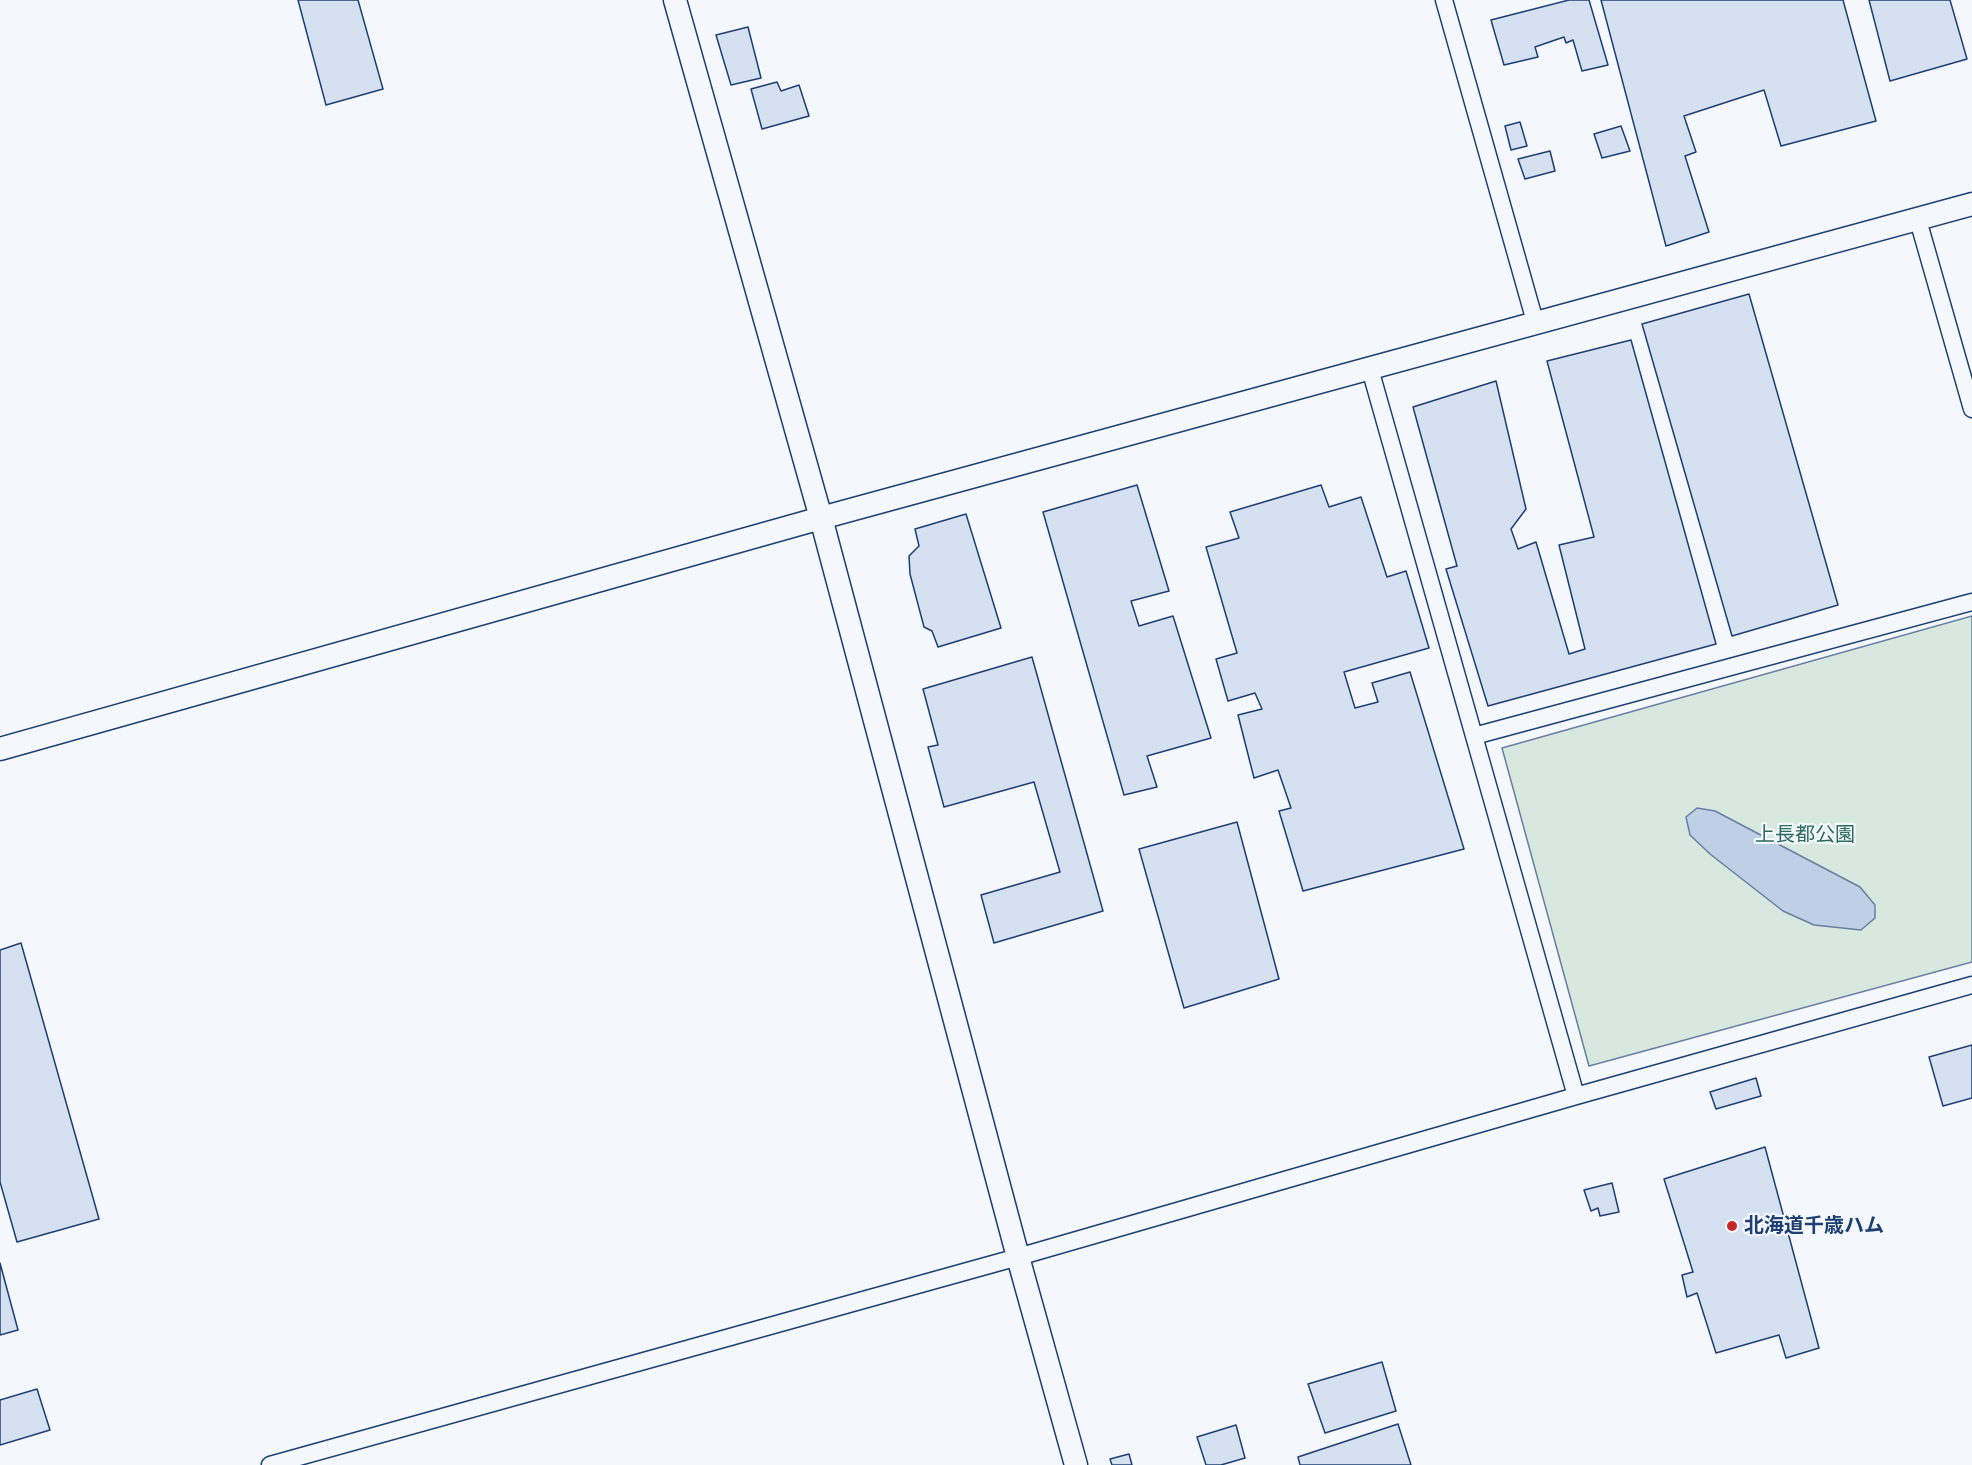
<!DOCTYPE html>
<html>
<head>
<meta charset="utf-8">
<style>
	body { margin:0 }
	canvas { display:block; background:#f4f7fb }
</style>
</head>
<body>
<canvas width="1972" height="1465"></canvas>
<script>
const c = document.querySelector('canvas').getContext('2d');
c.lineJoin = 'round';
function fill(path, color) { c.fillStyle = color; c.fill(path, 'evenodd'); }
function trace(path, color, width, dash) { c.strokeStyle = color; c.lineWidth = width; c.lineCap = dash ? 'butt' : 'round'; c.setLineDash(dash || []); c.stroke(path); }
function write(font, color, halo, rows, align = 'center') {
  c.font = font + ' "PT Sans","Noto Sans JP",sans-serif'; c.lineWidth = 4.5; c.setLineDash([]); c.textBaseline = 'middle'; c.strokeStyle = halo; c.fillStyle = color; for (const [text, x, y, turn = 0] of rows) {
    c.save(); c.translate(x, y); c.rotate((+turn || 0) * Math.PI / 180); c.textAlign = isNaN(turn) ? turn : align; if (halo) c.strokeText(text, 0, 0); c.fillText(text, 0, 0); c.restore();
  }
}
const green = new Path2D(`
	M1972,616V962L1589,1066L1502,748Z`);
const water = new Path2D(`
	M1697,808L1715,811L1860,887L1875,905V918L1861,930L1814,925L1783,911L1710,854L1690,835L1686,817Z`);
const building = new Path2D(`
	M298,0H358L383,89L326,105Z
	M1569,0H1589L1608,65L1582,71L1573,40L1566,43L1564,37L1535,47L1538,57L1504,65L1491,20Z
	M1601,0H1843L1876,121L1781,146L1764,90L1684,116L1696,152L1685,156L1709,232L1666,246Z
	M1869,0H1950L1967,59L1890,81Z
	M748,27L761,78L731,85L716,35Z
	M777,82L781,91L799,85L809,116L762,129L751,89Z
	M1520,122L1527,146L1511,150L1505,126Z
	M1621,126L1630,151L1602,158L1594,134Z
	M1550,151L1555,171L1525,179L1518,159Z
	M1749,294L1838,605L1732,636L1642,324Z
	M1631,340L1716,644L1488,706L1446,569L1457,566L1413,407L1496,381L1526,509L1511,529L1518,549L1536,542L1569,654L1585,649L1559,545L1594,537L1547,361Z
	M1137,485L1169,591L1131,601L1139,626L1173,616L1211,738L1147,756L1157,787L1124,795L1043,512Z
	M1321,485L1329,507L1361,497L1387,577L1406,571L1429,648L1344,672L1355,708L1378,702L1372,683L1410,672L1464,849L1303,891L1279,811L1291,808L1278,770L1254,778L1238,715L1262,709L1255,693L1228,701L1216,659L1237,653L1206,547L1239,538L1230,512Z
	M966,514L1001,628L938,647L932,631L924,627L910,574L909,556L919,546L915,529Z
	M1032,657L1103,911L994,943L981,895L1060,872L1034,782L944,807L928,747L938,745L923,689Z
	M1237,822L1279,979L1184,1008L1139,849Z
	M21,943L99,1219L17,1242L0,1182V950Z
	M1972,1045V1098L1943,1106L1929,1057Z
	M1756,1078L1761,1096L1716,1109L1710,1092Z
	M1765,1147L1819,1348L1786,1358L1779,1335L1716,1353L1697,1293L1687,1297L1682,1275L1693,1272L1664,1179Z
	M1612,1183L1619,1212L1600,1216L1598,1208L1591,1211L1584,1190Z
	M0,1263L18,1330L0,1335Z
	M1382,1362L1396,1411L1325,1433L1308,1384Z
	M37,1389L50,1430L0,1445V1400Z
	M1398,1424L1411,1465H1300L1298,1457Z
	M1236,1425L1245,1458L1221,1465H1206L1197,1437Z
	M1129,1454L1132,1465H1112L1110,1459Z`);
const street = new Path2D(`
	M1444,0L1536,325
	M1918,220L1972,409
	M1370,369L1576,1096
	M1474,736L1972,602
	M270,1465L1018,1257L1576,1096L1972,985`);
const secondary = new Path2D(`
	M675,0L821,518L1018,1257L1076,1465
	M0,749L821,518L1972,204`);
const markers = [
	[1732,1226,6,"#c62828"]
];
const parkNames = [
	["上長都公園",1805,835]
];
const poiNames = [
	["北海道千歳ハム",1744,1226]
];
fill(green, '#d7e8df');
trace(green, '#687fa3', 1.5);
fill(water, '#bed0e5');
trace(water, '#687fa3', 1.5);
fill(building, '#d5e0f0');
trace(building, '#1d3f73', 1.5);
trace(street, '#1d3f73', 19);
trace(secondary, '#1d3f73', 25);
trace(street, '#f4f7fb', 16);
trace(secondary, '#f4f7fb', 22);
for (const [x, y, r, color] of markers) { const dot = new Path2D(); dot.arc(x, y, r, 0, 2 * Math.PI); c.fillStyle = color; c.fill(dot); trace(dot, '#f4f7fb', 2); }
write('20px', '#2c6c60', '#f4f7fb', parkNames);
write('bold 20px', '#1d3f73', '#f4f7fb', poiNames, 'left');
</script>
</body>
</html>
